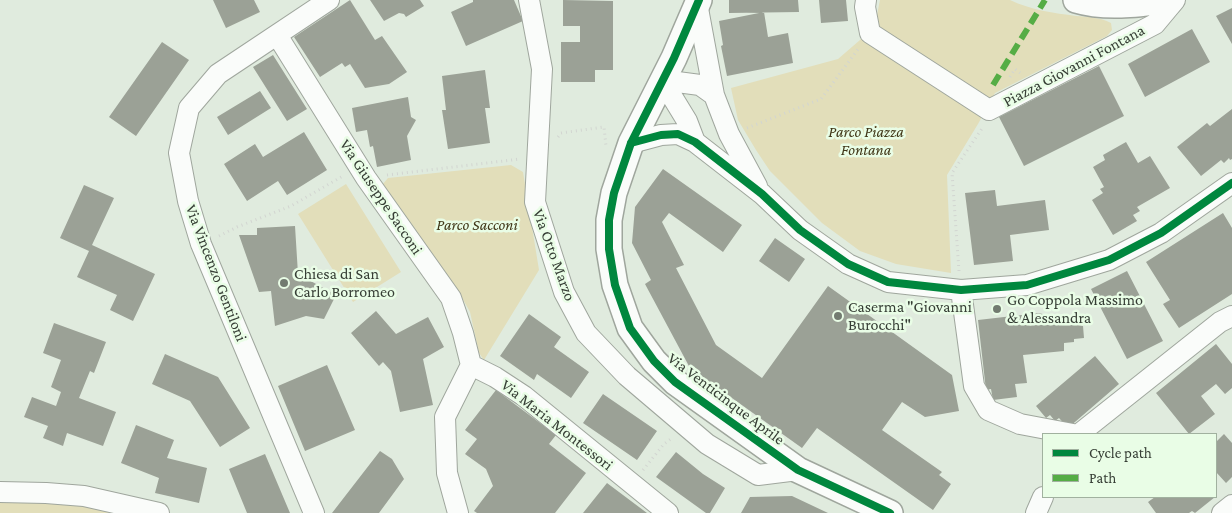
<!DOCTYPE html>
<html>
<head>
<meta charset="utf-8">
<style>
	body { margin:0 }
	#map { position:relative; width:1232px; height:513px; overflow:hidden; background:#e0ebde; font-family:"Crimson Pro",serif }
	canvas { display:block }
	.legend { position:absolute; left:1042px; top:433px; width:175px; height:65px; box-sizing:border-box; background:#e9fde6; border:1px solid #a1b19f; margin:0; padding:6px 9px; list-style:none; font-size:15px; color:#363e35 }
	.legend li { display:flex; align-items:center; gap:10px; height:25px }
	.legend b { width:25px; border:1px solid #a1b19f }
</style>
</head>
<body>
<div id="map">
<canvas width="1232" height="513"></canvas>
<ul class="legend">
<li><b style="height:6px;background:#00873e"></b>Cycle path</li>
<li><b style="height:6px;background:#55ad45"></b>Path</li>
</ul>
</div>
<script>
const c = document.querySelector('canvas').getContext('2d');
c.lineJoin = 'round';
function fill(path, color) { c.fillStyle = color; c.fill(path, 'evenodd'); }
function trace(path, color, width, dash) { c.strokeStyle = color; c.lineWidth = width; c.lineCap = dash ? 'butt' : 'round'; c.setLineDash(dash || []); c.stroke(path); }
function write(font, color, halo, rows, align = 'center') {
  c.font = font + ' "Crimson Pro",serif'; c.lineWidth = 5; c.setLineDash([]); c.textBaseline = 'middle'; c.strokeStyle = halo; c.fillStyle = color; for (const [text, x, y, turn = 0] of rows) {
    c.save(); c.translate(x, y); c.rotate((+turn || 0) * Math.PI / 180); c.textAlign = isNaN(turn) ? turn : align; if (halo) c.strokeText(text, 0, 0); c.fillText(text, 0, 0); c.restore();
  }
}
const green = new Path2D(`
	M880,0H1010C1031,10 1054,13 1076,16C1087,17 1100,17 1111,23L1112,30L1107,36L995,93L978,124L947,175L951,273L896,264L860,251L822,223L770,171L756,150L738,120L731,88L838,59L860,40L876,20Z
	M511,165L523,172L539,270L484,360L479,353L470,312L456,287L434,261L382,185L388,178Z
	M346,184L401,272L353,302L298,214Z
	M0,501L90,503L124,513H0Z`);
const building = new Path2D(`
	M213,0H254L260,12L226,28Z
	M350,0L375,40L382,36L407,72L389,84L365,88L350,64L345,67L342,63L320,77L294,37Z
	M370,0H420L424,6L406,17L404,14L399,13L384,21Z
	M473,0H514L523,21L466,46L451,12L473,2Z
	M563,0L613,1V70H595V82H561V42H580V26H563Z
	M729,0H798L799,12L729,13Z
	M819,0H846L848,21L821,23Z
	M1232,8V44L1216,16Z
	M764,12L768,37L788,33L793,63L727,76L721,46L723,45L719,21Z
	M1192,29L1210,62L1145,97L1128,64Z
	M162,42L189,60L136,136L109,117Z
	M273,55L307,109L287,121L253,67Z
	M1099,66L1124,116L1024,166L999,117Z
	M485,70L490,108H485L490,143L448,149L442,110H446L442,76Z
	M260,91L271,108L228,135L217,117Z
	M408,97L411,117L416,120L407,136L411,160L377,167L373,146L370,147L367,130L356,132L352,108Z
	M1232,109V159L1230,160L1229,158L1224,163L1221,160L1201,176L1177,147L1207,123L1210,126Z
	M304,132L327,170L287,195L278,181L247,201L224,164L255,144L263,157Z
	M1126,142L1138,163L1150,156L1170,188L1137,207L1140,211L1133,215L1137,221L1113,235L1092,200L1103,193L1100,189L1104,187L1093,167L1105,160L1103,155Z
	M663,169L742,225L723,252L669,213L662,222L684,265L676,268L716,345L762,378L828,286L952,375L959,411L925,417L902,402L882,430L942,472L939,475L951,484L933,510L817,428L802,448L690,368L645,284L651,280L632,243L635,207Z
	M84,185L114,198L92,245L155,274L133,321L110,310L117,295L77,277L89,251L60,238Z
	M995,190L997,206L1045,200L1049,230L1010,235L1013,261L974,265L965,193Z
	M1223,213L1232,228V294L1179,328L1163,304L1170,300L1146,262Z
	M295,226L298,274L336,295L324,319L306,316L275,326L271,291L259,292L239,235H257V228Z
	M775,238L805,259L789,282L759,261Z
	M1127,271L1163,341L1127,359L1091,289Z
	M376,311L396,334L428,317L444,347L423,359L433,405L400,412L391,371L383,362L379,366L351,333Z
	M1039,313L1083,326L1084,338L1074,339V342L1064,343V351L1023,355L1027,383L1015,384L1017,397L993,400L991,389L986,390L978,320Z
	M529,314L561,337L554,347L589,372L571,398L537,374L534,380L500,356Z
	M54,323L106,342L94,373L90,371L79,398L116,412L103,446L67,433L63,446L43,438L48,426L24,417L32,397L56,406L61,392L51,387L61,360L43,353Z
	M1216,344L1232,364V388L1225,394L1216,384L1201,396L1215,414L1189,434L1156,393Z
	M165,354L218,377L250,428L220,447L190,401L152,384Z
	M1095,356L1119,384L1068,428L1059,418L1055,421L1050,415L1046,418L1036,406Z
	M327,365L355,430L305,451L278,386Z
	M496,390L556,435L549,444L586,473L555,513H477L474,511L493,486L486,469L465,454L477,439L465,430Z
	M603,394L657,431L637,460L583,423Z
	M136,425L174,440L167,458L207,468L199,503L155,493L159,478L121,463Z
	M1224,434L1232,443V477L1226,483L1216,472V442Z
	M380,451L392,459L404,479L379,513H332Z
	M676,452L703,474L725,488L710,513H706L656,477Z
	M265,454L290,513H247L229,469Z
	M607,483L647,513H583Z
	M792,496L828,513H741L750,497Z
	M1155,497H1215L1195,513L1192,511L1189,513H1156L1148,502Z`);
const path = new Path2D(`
	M1010,77L1015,69L1020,73
	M747,128L821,99L859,48
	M558,137L561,133L604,127L606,146
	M387,175L520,159
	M219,236L237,227L291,206L343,176
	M959,271L952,173L983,127
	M643,470L664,444L672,438`);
const minor = new Path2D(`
	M529,0L542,69L535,202L564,292L586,333L627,376L707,444L758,475L798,470
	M866,0L865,7L870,33L989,110L1155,24L1175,0
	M697,3L714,95L729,134L757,186
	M277,35L366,178L451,298L463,333L471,365
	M662,80L687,121L695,142
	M662,80L700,85L714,95
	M631,143L661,135L678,134L695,142L762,194L800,230L848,264L888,282L961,290L1027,285L1109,260L1161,233L1232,183
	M961,290L974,386L988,410L1020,424L1073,434
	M1079,434L1220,322L1232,316
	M0,492L46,493L84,496L159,513
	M314,513L201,244L188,201L179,153L189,108L218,74L329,0
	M458,513L447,473L445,417L471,365L495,377L524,396L668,513
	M1036,513L1043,497
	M1222,513L1232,505`);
const tertiary = new Path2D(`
	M699,0L674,58L631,143L614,193L609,220V249L615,285L630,328L654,361L675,382L798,470L890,513
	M1076,0C1106,9 1140,4 1171,0`);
const quiet = new Path2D(`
	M993,85L1045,0`);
const cycleway = new Path2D(`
	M699,0L674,58L631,143L614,193L609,220V249L615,285L630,328L654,361L675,382L798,470L890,513
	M631,143L661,135L678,134L695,142L762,194L800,230L848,264L888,282L961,290L1027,285L1109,260L1161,233L1232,183`);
const markers = [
	[284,283,5,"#727b70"],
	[997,309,5,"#727b70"],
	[838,316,5,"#727b70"]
];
const streetNames = [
	["Piazza Giovanni Fontana",1074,66,-28],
	["Via Giuseppe Sacconi",381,197,56],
	["Via Otto Marzo",554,255,70],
	["Via Vincenzo Gentiloni",216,273,69],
	["Via Venticinque Aprile",726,399,37],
	["Via Maria Montessori",557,425,38]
];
const parkNames = [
	["Parco Piazza",866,132],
	["Fontana",866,150],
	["Parco Sacconi",477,225]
];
const poiNames = [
	["Chiesa di San",294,274],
	["Carlo Borromeo",294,292],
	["Go Coppola Massimo",1007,300],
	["& Alessandra",1007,318],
	["Caserma \"Giovanni",848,307],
	["Burocchi\"",848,325]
];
fill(green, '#e2deba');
fill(building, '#9ba196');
trace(minor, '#9fa69d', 22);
trace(tertiary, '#9fa69d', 28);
trace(path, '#d2d5d1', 3, [1, 4]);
trace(minor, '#fafcfa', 20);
trace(tertiary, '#fafcfa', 25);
trace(quiet, '#55ad45', 6, [12, 6]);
trace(cycleway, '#00873e', 8);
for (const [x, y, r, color] of markers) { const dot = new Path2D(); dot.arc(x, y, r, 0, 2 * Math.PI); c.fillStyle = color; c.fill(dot); trace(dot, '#e9fde6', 2); }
write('16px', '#363e35', '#e9fde6', streetNames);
write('italic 16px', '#413718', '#e9fde6', parkNames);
write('16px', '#363e35', '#e9fde6', poiNames, 'left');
</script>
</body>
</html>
